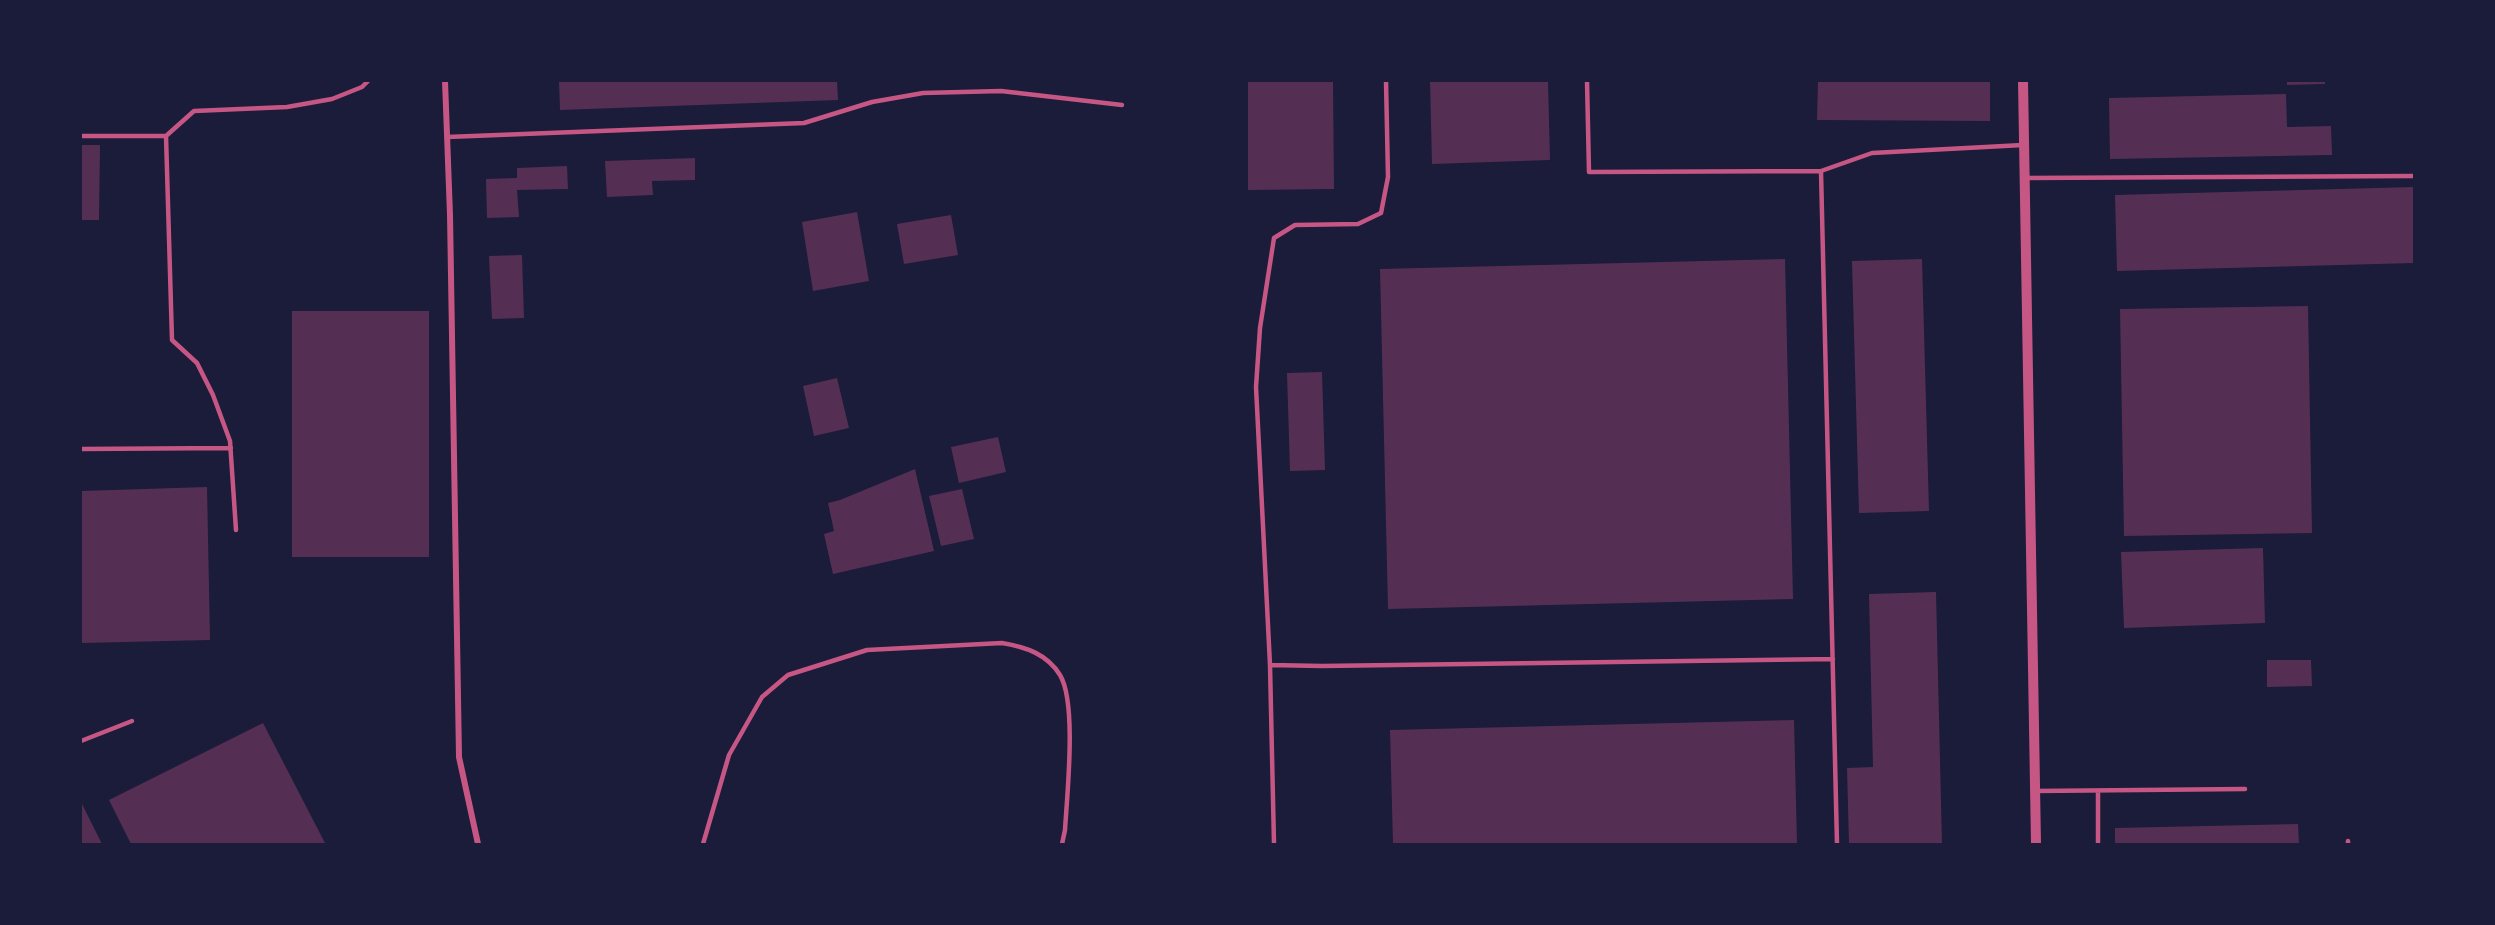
<!DOCTYPE html>
<html>
<head>
<meta charset="utf-8">
<style>
	body { margin:0 }
	#map { position:relative; width:2495px; height:925px; overflow:hidden; background:#1b1b3a; font-family:Quicksand,sans-serif }
	canvas { display:block }
	.frame { position:absolute; inset:0; border:82px solid #1b1b3a; pointer-events:none }
</style>
</head>
<body>
<div id="map">
<canvas width="2495" height="925"></canvas>
<div class="frame"></div>
</div>
<script>
const c = document.querySelector('canvas').getContext('2d');
c.lineJoin = 'round';
function fill(path, color) { c.fillStyle = color; c.fill(path, 'evenodd'); }
function trace(path, color, width, dash) { c.strokeStyle = color; c.lineWidth = width; c.lineCap = dash ? 'butt' : 'round'; c.setLineDash(dash || []); c.stroke(path); }
const building = new Path2D(`
	M559,81H837L838,100L560,110Z
	M1248,81H1333L1334,189L1248,190Z
	M1430,81H1548L1550,160L1432,164Z
	M1818,81H1990V121L1817,120Z
	M2287,81H2325V84L2287,85Z
	M2286,94L2287,127L2331,126L2332,155L2110,159L2109,98Z
	M81,145H100L99,220H81Z
	M695,158V180L652,181L653,195L607,197L605,161Z
	M567,166L568,189L517,190L519,217L487,218L486,179L517,178V168Z
	M2414,187V263L2117,271L2115,195Z
	M857,212L869,281L813,291L802,222Z
	M951,215L958,255L904,264L897,224Z
	M522,255L524,318L492,319L489,256Z
	M1785,259L1793,599L1388,609L1380,269Z
	M1922,259L1929,511L1859,513L1852,261Z
	M2308,306L2312,533L2124,536L2120,309Z
	M292,311H429V557H292Z
	M1322,372L1325,470L1290,471L1287,373Z
	M837,378L849,428L814,436L803,386Z
	M998,437L1006,472L959,483L951,447Z
	M915,469L934,551L833,574L824,534L834,531L828,503L840,500Z
	M207,487L210,640L81,643V491Z
	M962,489L974,539L941,546L929,496Z
	M2263,548L2265,623L2124,628L2121,552Z
	M1936,592L1942,844H1849L1847,768L1873,767L1869,594Z
	M2267,660H2311L2312,686L2267,687Z
	M1794,720L1797,844H1393L1390,730Z
	M263,723L325,843L131,844L109,800Z
	M81,802L102,844H81Z
	M2298,824L2299,844H2115V828Z`);
const service = new Path2D(`
	M1587,81L1589,172L1821,171L1872,153L2023,145
	M81,136H166
	M447,137L804,123L872,102L923,93L1001,91L1122,105
	M1821,171L1837,844
	M2025,178L2414,176
	M81,449L231,448
	M236,530L230,441L213,395L197,363L172,340L166,136L194,111L287,107L332,99L362,87L368,81
	M1270,665L1256,387L1260,328L1274,238L1295,225L1358,224L1381,213L1388,177L1386,81
	M81,741L132,721
	M2035,791L2245,789
	M2098,791V844
	M2348,841V844
	M703,844L729,755L762,697L788,675L867,650L1002,643C1026,647 1047,654 1060,675C1077,703 1067,795 1065,830L1062,844
	M1274,844L1270,665L1322,666L1833,659`);
const minor = new Path2D(`
	M445,81L450,215L459,757L478,844`);
const tertiary = new Path2D(`
	M2023,81L2036,844`);
fill(building, '#542f53');
trace(service, '#c65784', 4.5);
trace(minor, '#c65784', 6);
trace(tertiary, '#c65784', 10);
</script>
</body>
</html>
